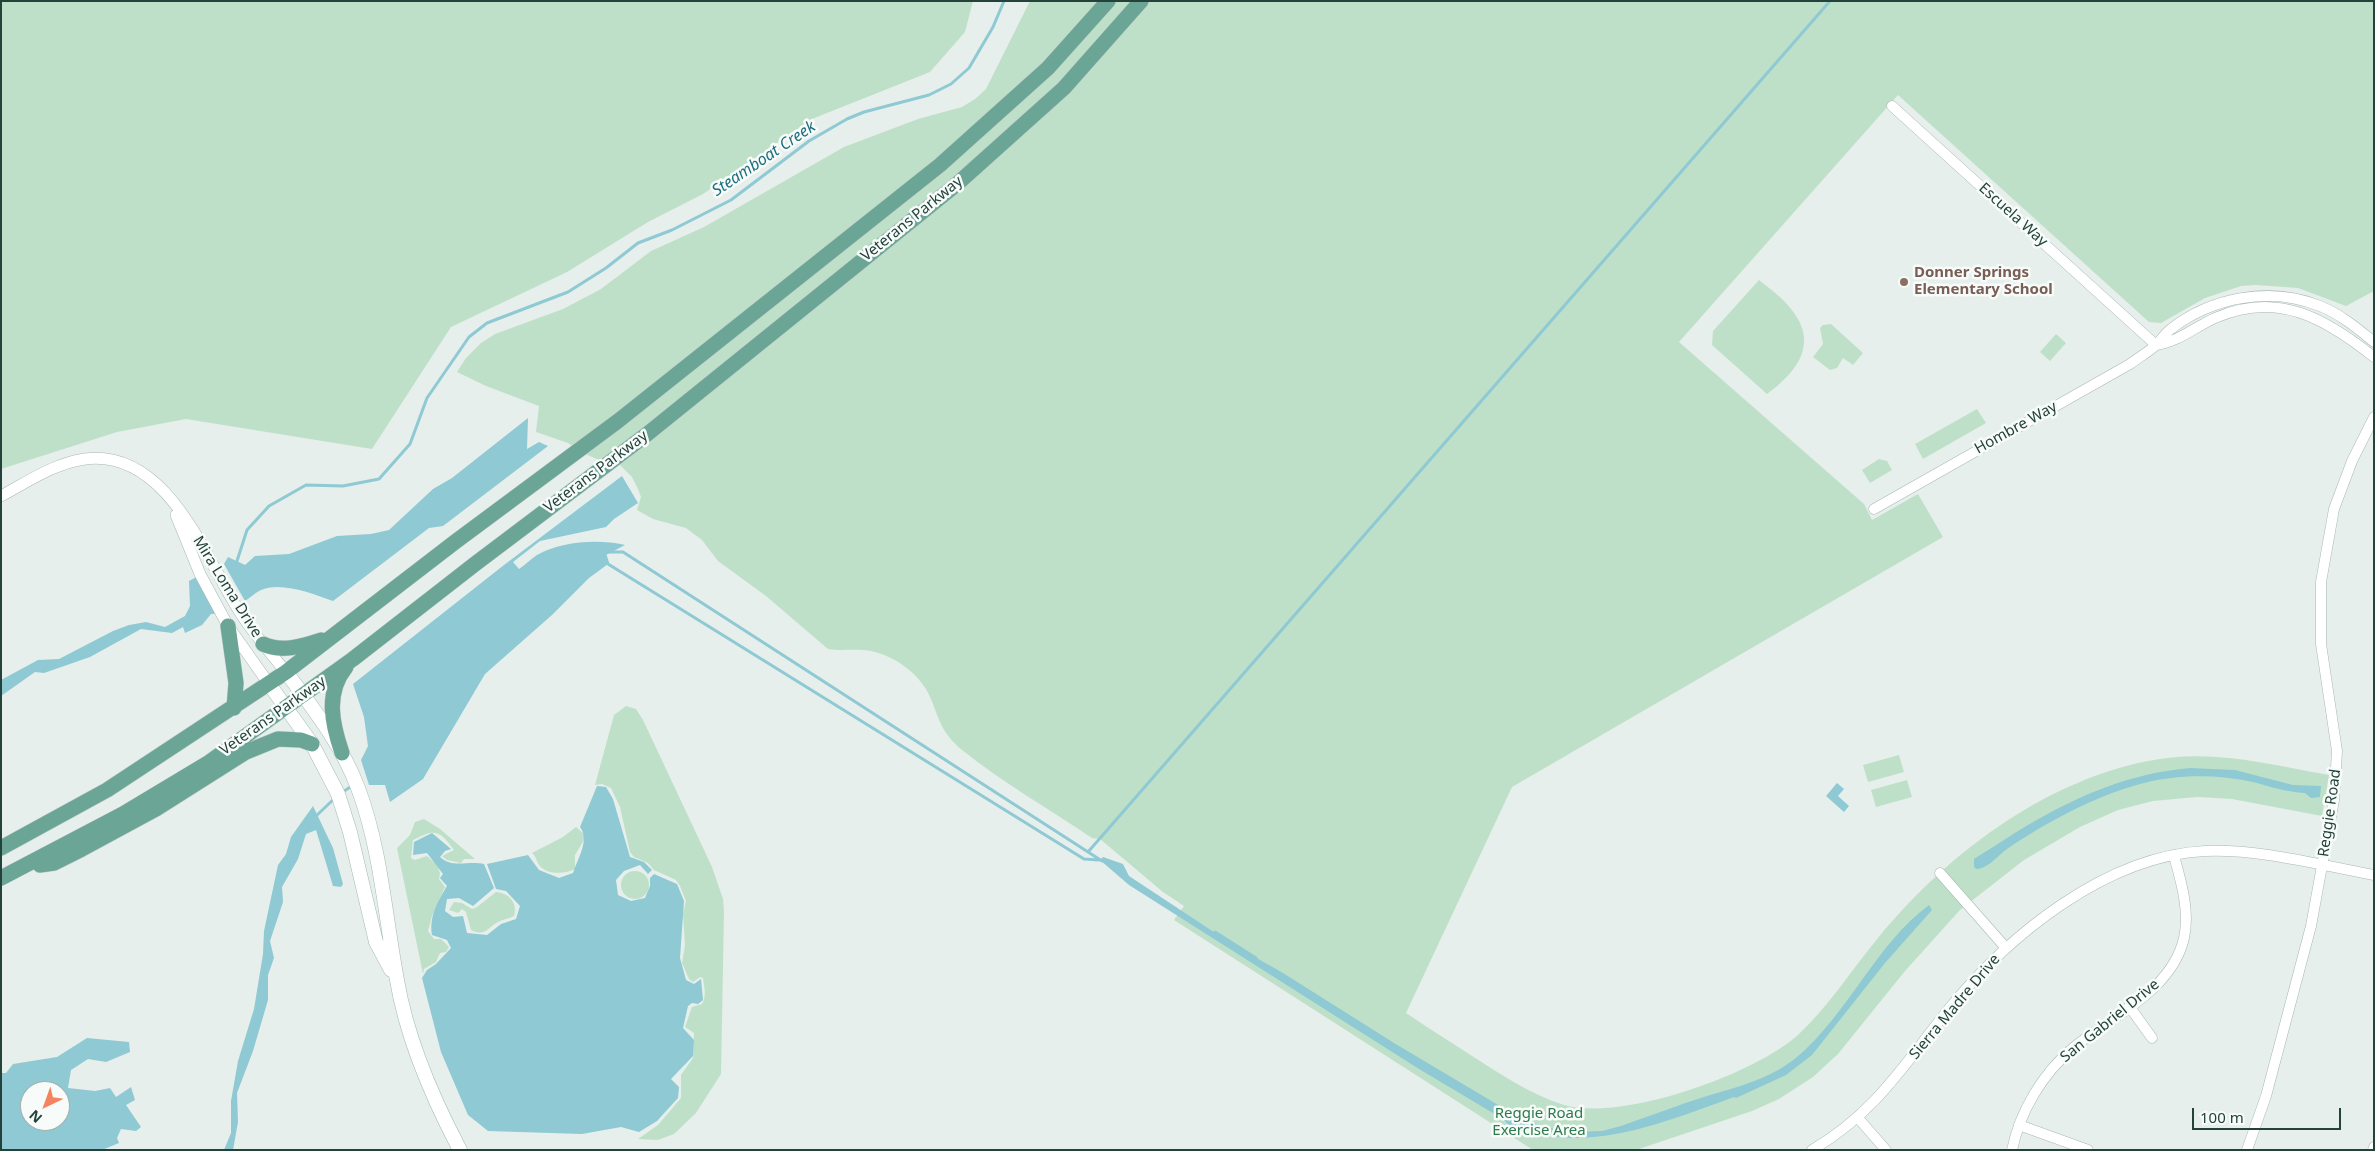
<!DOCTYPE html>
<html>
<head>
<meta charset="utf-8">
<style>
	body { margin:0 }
	#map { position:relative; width:2375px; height:1151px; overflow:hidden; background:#e6efeb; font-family:"Noto Sans",sans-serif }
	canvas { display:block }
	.frame { position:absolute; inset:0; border:2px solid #24423a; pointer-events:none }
	.north { position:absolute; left:20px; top:1081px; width:50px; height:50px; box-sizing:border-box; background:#f7fbf9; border:1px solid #a3b1ad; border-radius:50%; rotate:222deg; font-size:14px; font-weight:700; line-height:20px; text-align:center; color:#24423a }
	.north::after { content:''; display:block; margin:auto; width:18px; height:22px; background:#f4845f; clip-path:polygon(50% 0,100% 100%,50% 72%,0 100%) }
	.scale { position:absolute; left:2192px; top:1108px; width:149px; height:22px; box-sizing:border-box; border:2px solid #24423a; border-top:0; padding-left:6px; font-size:15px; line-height:18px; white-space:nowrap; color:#24423a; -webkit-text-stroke:4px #f7fbf9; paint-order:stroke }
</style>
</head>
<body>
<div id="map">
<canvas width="2375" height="1151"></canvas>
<div class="frame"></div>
<div class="north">N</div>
<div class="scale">100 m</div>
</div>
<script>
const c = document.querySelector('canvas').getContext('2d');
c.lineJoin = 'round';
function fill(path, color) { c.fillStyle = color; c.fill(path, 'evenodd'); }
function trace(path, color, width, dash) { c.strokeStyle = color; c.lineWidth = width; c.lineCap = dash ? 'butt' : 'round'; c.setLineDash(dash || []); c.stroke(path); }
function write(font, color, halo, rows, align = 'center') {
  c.font = font + ' "Noto Sans",sans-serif'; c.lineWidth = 5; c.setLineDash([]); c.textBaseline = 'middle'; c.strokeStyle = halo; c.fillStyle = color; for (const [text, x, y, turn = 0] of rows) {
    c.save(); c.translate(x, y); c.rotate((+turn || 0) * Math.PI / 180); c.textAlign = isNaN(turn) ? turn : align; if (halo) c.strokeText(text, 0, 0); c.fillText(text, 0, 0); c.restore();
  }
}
const green = new Path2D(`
	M1,1H973L965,32L930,72L812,119L703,194L648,222L567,272L451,327L372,449L186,419L117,432L1,469Z
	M1030,1H2374V291L2346,306L2298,288L2256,285L2241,286L2205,298L2161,323L2149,322L1898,95L1679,342L1864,504L1872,520L1918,494L1943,537L1512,787L1406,1013C1426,1027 1448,1040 1469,1054C1499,1073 1529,1094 1564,1105C1621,1122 1756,1074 1799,1034C1829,1006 1852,969 1878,938C1945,856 2042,782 2148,761C2209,748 2268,764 2329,775L2322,816L2232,799L2197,797L2153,801L2118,810L2080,827L2024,860L1960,910L1905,971L1838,1054L1813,1077L1779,1099L1752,1111L1636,1150H1533L1174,920L1184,906L1163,892L1100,839L1092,838C1049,809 1002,782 962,750C942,733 940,722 931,699C921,673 890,652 863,650C851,649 840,651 828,649L766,596L718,561L702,540L686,528L653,519L637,510L641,497L638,489L632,477L620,465L599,460L583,453L568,443L536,432L539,406L486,386L457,372L466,358L481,343L495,334L563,309L601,289L651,251L704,227L844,147L918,119L962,107L975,99L986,89Z
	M1759,280C1770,289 1783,298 1791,309C1820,344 1796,373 1767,394L1712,345L1713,331Z
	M1831,324L1863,353L1853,365L1843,358L1837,368L1830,370L1813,357L1823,344L1820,328L1823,325Z
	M2056,334L2066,343L2050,361L2040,352Z
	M1977,409L1986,423L1923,459L1915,444Z
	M1879,459L1887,461L1892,470L1870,483L1862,470Z
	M626,706L636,709L643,720L712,867L723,899L724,912L721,1074L696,1113L674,1134L658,1140L638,1139L658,1125L681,1098V1075L693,1058L694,1033L685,1027L692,1007L702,1004C707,995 704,987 703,978L700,977L693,982L689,979L682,963L685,945L683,914L686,901L680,886L676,880L654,870L648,863L634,857L630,852L620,807L611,788L602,784L595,785L614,715Z
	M1899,755L1904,772L1868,782L1863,765Z
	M1907,780L1912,797L1876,807L1871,790Z
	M424,819L440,829L475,859H464L461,863L447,860L442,856L454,850C439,829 434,829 413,840L411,858L415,860L427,856L437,865L440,873L439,879L445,887L432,916L428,931L434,939H441L449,947L446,952L440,953L436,962L424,969L423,974L397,848L410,835L415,822Z
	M576,827L584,834V840L575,855V869C566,874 547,875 540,866C536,862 537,857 532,853L563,837Z
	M621 885a14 14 0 1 1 28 0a14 14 0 1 1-28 0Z
	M496,892C509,893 518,903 514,916C509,919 503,919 498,922C487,928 485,937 471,930L466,912L462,909L458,913L449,910L454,902L462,903L472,909L477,907Z`);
const water = new Path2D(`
	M528,418L527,449L539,442L548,446L443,526L429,528L333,601C314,594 281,581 261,590C256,592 250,598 245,601L224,564L228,557L245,565L255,556L289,554L337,536L371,534L389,530L433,489L452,478Z
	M622,476L638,503L614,519L606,527L540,541L513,562L519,569C525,565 531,559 537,555C562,541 598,539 625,545L606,555L608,564L589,578L552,615L485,674L423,779L390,802L385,785H369L361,760L368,746L364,717L353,684L504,565Z
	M204,573L226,613L211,614L202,625L185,633L183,627L172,633L141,629L90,657L44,673L35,672L1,696V680L38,660L59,659L113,631L129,625L146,622L165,627L185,616L190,606L189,581Z
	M2190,768L2235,770L2293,785L2321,786L2320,797L2311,798L2305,793C2287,792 2271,787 2253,782C2217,774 2176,774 2140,784C2095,796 2045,823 2007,849C1997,856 1988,869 1976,869L1974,867V859L1980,855C1996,846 2012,834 2028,825C2079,795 2131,773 2190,768Z
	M1837,783L1844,789L1838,796L1849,806L1844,812L1826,796Z
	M597,786L606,787L613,799L630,857L644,862L652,870L648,874L640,865L624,871L616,880L618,895L631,901L645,898L650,886V878L654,874L677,884L684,901L680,958L686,980L694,984L701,979L703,1000L698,1004L692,1003L688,1006L683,1028L694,1040L693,1056L671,1079L679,1087L678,1098L657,1121L639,1132L621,1127L582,1134L488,1131L468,1115L441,1052L422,978L427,970L436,964L451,948L447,940L432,935C429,916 438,901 447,886L440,878L443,874L427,853L413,855L414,842L432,833L451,849L445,851L440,857C453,869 469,860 484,864L494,888L473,906L459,898L447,899L445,911L453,917L463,916L467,933L487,935L501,924L516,919L520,906L506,891L496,889L487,864L528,855L539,870L559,878L573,873C578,858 590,840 580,827Z
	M313,806L333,848L343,884L341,887L333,886L316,830L306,834L298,859L282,887L283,902L270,941L274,958L268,975V1000L253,1051L237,1093L238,1122L233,1150H224L231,1133V1101L238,1061L254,1009L263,954L264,931L278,865L286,854L291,837Z
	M1103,857L1123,864L1129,876L1232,944L1283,973L1394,1043L1515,1115L1542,1126L1569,1132L1602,1131L1621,1126C1650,1116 1678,1105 1707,1096C1738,1087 1772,1078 1797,1057C1848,1014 1876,944 1929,905L1932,910L1885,963L1812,1055L1786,1075L1736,1098L1734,1097C1670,1120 1598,1151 1530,1132L1525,1133L1521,1138L1503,1119L1419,1069L1129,885L1100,860Z
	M87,1038L129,1042L130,1052L106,1062L88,1059L71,1070L68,1088L95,1091L110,1088L116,1097L131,1087L135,1100L126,1105L141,1127L136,1131L121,1129L117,1138L119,1143L102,1150H1V1073H6L13,1064L57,1057ZM30,1091H60V1121H30Z`);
const stream = new Path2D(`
	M609,552H623L1102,861
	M605,555L608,564L1084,859L1099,860
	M236,564L247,530L269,506L306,485L343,486L379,479L410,444L427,398L469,337L487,323L568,292L606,268L638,243L672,230L731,200L809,141L847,119L864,112L929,95L951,84L969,68L993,27L1004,1
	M341,793L352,786
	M315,817L336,797
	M1088,852L1830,1
	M1215,932L1256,958`);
const minor = new Path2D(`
	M1892,106L2156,345
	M2156,345C2178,342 2195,327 2215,318C2278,290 2326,319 2374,357
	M1874,509L2130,364C2138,358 2148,352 2155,346C2161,341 2164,334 2171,329C2212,297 2271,286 2320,306C2340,314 2357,328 2374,342
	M1940,873L2006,948
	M2129,1006L2152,1038
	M1858,1118L1886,1150
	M2019,1125L2088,1150
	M1812,1150C1875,1113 1903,1066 1948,1010C2008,936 2105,856 2205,851C2262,849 2319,865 2374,875
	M2012,1150C2020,1111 2043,1073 2073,1048C2112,1016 2172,991 2184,938C2190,911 2181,881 2174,856
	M2247,1150L2266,1096L2311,926L2334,800L2337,751L2321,644V582L2334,509L2352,461L2374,417
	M2373,1150L2374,1147`);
const tertiary = new Path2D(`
	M1,496C27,482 55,463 85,459C165,449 202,550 236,606C250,630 269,651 286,672
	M176,515L200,574L228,626L269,684`);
const secondary = new Path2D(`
	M286,672C313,708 342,745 358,788C381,849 385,916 397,980C407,1040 432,1097 460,1150
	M269,684L312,744L338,794L350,832L376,942L391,970`);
const primary = new Path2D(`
	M228,626L236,683L234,708
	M263,644C281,653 303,646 321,640
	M342,753C332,724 325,693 346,667
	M1,848L107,790L286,672L455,542L618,421L940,165L1048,68L1108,1
	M40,865L54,863L82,849L156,809L246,752L278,739L301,740L312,744
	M1,878L123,814L208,763L353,659L475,564L646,435L957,184L1064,88L1141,1`);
const markers = [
	[1904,282,5,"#8d6e63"]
];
const streetNames = [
	["Escuela Way",2013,215,42],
	["Veterans Parkway",912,219,-39],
	["Hombre Way",2016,428,-29],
	["Veterans Parkway",596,472,-37],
	["Mira Loma Drive",227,587,58],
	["Veterans Parkway",273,716,-35],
	["Reggie Road",2330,813,-82],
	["Sierra Madre Drive",1955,1007,-50],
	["San Gabriel Drive",2110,1021,-39]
];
const educationNames = [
	["Donner Springs",1914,273],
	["Elementary School",1914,290]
];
const parkNames = [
	["Reggie Road",1539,1114],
	["Exercise Area",1539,1131]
];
const waterNames = [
	["Steamboat Creek",764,159,-34]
];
fill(green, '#bfe0c8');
fill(water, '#8ec9d4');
trace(stream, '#8ec9d4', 3);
trace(minor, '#a8b8b2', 11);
trace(tertiary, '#a8b8b2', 12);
trace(secondary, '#a4bbb3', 15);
trace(primary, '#c2cac8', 16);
trace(minor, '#fff', 10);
trace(tertiary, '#fff', 11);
trace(secondary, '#fff', 14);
trace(primary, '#6aa596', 15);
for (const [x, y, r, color] of markers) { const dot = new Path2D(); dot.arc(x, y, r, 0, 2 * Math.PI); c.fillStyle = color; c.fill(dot); trace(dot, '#f7fbf9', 2); }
write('15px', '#24423a', '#f7fbf9', streetNames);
write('bold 15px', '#785e54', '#f7fbf9', educationNames, 'left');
write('15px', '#2d7a4b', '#f7fbf9', parkNames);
write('italic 16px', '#1c6f80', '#f7fbf9', waterNames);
</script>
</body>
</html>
